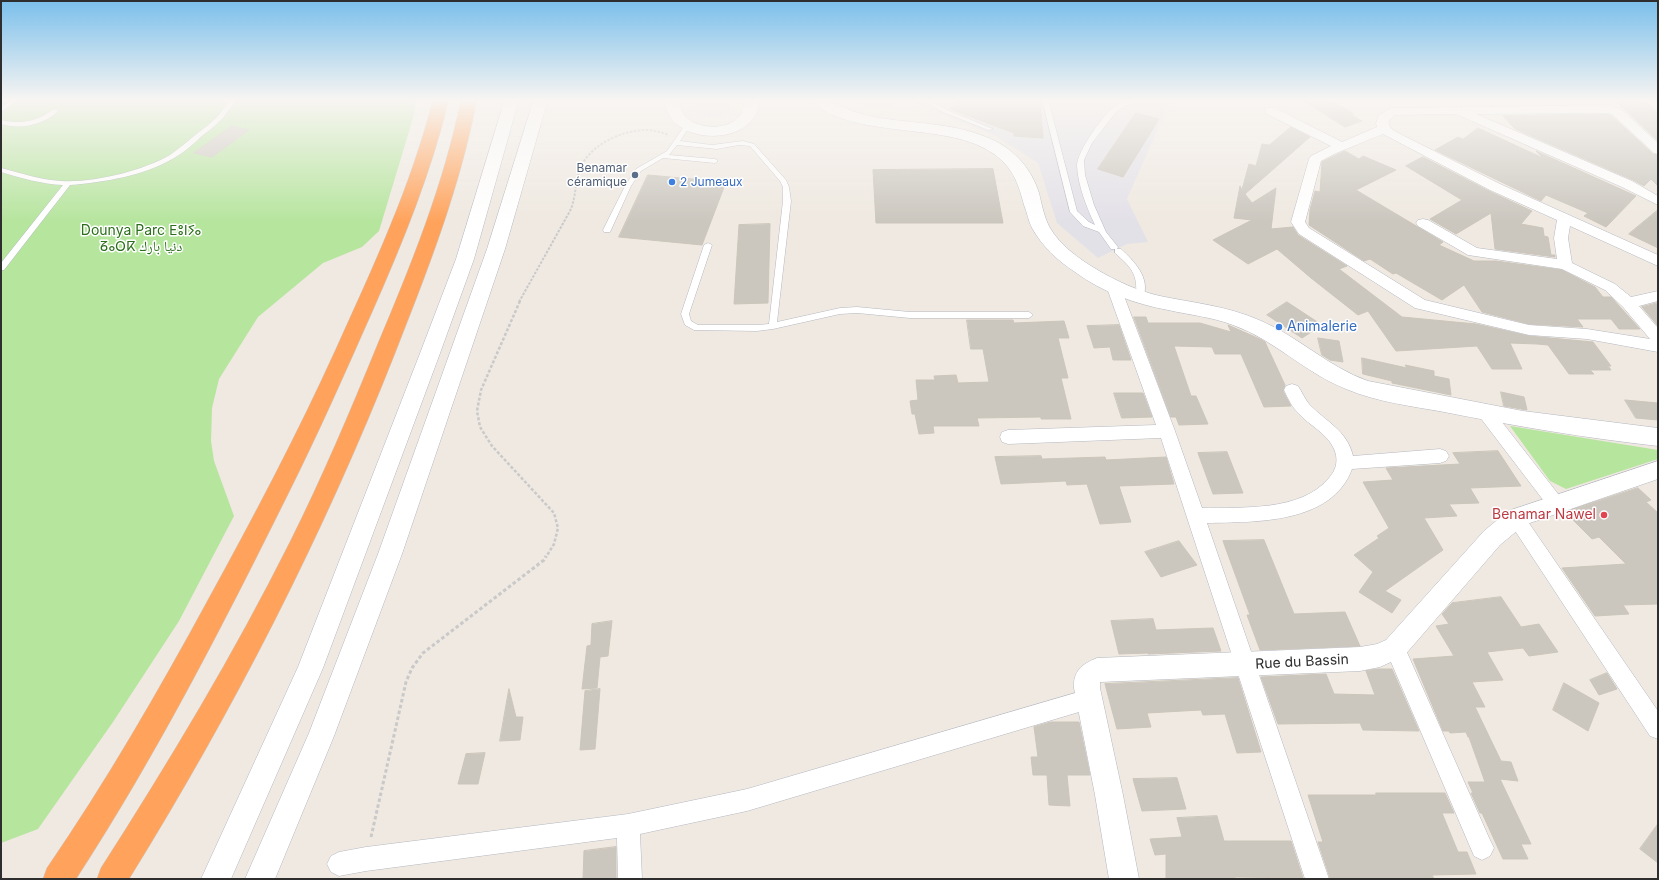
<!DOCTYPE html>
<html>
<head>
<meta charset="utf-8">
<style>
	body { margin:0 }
	#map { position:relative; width:1659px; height:880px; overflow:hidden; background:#efe9e1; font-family:Inter,sans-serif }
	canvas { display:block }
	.frame { position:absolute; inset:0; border:2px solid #2e2e2e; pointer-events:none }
</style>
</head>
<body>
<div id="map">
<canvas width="1659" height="880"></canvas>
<div class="frame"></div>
</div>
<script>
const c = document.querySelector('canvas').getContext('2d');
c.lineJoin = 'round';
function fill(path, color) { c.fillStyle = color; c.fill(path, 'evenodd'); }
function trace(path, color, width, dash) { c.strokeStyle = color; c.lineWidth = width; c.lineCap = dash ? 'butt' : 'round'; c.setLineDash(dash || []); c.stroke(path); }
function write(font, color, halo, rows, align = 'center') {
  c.font = font + ' Inter,"Noto Naskh Arabic","Noto Sans Tifinagh",sans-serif'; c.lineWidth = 3; c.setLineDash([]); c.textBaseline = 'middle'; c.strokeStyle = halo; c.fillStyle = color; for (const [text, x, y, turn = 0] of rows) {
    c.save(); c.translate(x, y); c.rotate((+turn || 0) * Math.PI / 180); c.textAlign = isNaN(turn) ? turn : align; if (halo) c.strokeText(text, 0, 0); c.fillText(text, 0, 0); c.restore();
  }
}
const industrial = new Path2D(`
	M690,99H729L730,105L729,114L714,118L703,116L693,108Z
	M853,99H898L890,109L868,106Z
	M904,99H1171L1127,199L1148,242L1127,244L1098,258L1057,223L1038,163L994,135Z`);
const green = new Path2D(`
	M1,99H416L414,115L379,231L362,247L323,263L258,317L219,379L212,408L211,441L214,461L234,516L179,621L113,722L38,829L1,843Z
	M1510,426L1658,450V459L1566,489L1550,481Z`);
const building = new Path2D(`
	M964,99H1040L1043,138L1014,136V133L950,109Z
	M1301,99H1329L1354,114L1352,115L1362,121L1345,127Z
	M1642,99L1658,113V141L1615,100Z
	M1136,113L1159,119L1123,177L1098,169Z
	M1608,114L1612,116L1653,154L1658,155V186L1651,179L1644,186L1633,180L1515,129L1503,116Z
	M232,126L249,130L212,157L194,153Z
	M1291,127L1310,137L1245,194L1252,203L1276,188L1271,229L1293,227L1298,235L1347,266L1339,269L1402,317L1476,324L1529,336L1593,342L1611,366H1608L1611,370H1590L1594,374H1569L1548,345L1537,344L1510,343L1522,369H1492L1477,346L1396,351L1368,311L1358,315L1311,278L1277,249L1248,264L1213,240L1252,220L1234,218L1240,186L1242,190L1249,164L1256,166L1262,144L1269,145Z
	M1478,128L1543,158L1536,151L1636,196L1606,227L1584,216L1588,213L1546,195L1541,201L1435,150L1458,137L1463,139Z
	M1345,151L1359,159L1363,156L1396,170L1356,190L1443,242L1439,245L1474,261H1496L1562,270L1595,287L1603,297H1611L1640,329H1619L1611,319H1577L1583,327L1529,324L1482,312L1464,285L1442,300L1396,273L1393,274L1370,259L1364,261L1309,225L1310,210L1315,191L1320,192L1322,162Z
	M1423,157L1489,191L1532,211L1521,224L1543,228L1544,236L1548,237L1551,255H1555V257L1495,249L1491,213L1456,234L1430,219L1462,200L1406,166Z
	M993,169L1003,223H876L873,170Z
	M648,175L726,182L702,245L619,237Z
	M1658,210V248L1629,234Z
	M770,224L768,303L734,304L739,225Z
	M1287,302L1322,325L1302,338L1267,315Z
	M1658,303V326L1642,307Z
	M1134,317H1146L1148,323H1200L1231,332L1228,325L1262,340L1265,342L1285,385L1283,391L1291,406L1264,407L1241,354H1215L1212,347L1174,346L1191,396H1196L1208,424L1179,425L1176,417H1171Z
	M967,320H1013L1014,323L1064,321L1069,338H1058L1068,378H1061L1071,419H1041V417L977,418L979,426H933L934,433L919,434L915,414H912L910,401L918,400L916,380H935L934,376L956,375L958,383L989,382L983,349H971Z
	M1119,325L1131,360H1113L1110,347L1094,348L1087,326Z
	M1318,338L1339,341L1343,362L1330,360L1322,355Z
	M1362,358L1407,368L1405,365L1434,371V376L1449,379L1451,395L1392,383V381L1363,374Z
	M1501,392L1524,397L1527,410L1504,406Z
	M1114,393H1143L1152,417L1122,418Z
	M1625,400L1658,403V420L1636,418Z
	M1498,451L1521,486L1470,488L1479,503L1449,504L1457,516L1424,518L1443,550L1385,591L1401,600L1392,613L1359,592L1373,572L1354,555L1379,538L1377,536L1389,528L1363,482L1393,480L1386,468L1460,464L1453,453Z
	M1227,452L1243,493L1213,494L1198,453Z
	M1041,456L1042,459L1105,457L1106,460L1166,457L1174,484L1119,486L1131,522L1100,524L1087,484L1067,485L1066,481L1001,484L995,457Z
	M1638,488L1651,500L1646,502L1658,513V604L1623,605L1629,614L1595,616L1562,568L1626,564L1599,537L1592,539L1565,512Z
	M1264,540L1294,614L1345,612L1360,646L1260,650L1247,615H1250L1223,541Z
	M1179,541L1197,565L1161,577L1145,552Z
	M1501,597L1521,627L1539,624L1558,652L1529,656L1523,648L1487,652L1503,680L1472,682L1485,707H1475L1501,761L1511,762L1518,781L1500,779L1531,844H1521L1528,859H1503L1482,813H1480L1471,793H1473L1468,782H1485L1469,737H1468L1466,732L1450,733L1449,731H1443L1413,659L1454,656L1436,626L1449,624L1442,614L1452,603Z
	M1153,619L1156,630L1213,628L1221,651L1148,654V653L1119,654L1111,621Z
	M612,621L608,656L600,657L597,688L582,689L587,646L591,645L592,624Z
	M1378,669H1392L1419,731L1363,730L1360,723L1278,724L1261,677L1326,674L1334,694L1375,695L1366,671Z
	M1607,673L1617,689L1599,695L1590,680Z
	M1238,678L1261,752L1237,753L1225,714L1203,715L1201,710L1147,713L1151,727L1117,729L1105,684Z
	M1564,683L1599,703L1588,731L1553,710Z
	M509,689L516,717H523L520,740L500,741Z
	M600,689L595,749L580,750L585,691Z
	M1051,722H1079L1090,775H1067L1070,806L1049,805L1047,775H1033L1031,757H1038L1034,727Z
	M485,753L478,784H458L466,754Z
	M1177,778L1186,809L1142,811L1133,779Z
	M1376,793H1445L1454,813H1442L1458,852H1467L1476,874L1432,875L1434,879L1330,878L1318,842H1323L1308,795H1376Z
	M1217,816L1224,841H1291L1303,878L1235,877V879H1166V854L1155,855L1150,839L1182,837L1177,818Z
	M1658,824V863L1640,849Z
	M616,847V879H583L584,851Z`);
const pathFar2 = new Path2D(`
	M519,302L570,211C576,198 575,183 580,169C589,146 618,132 642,130C651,129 660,132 669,135`);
const pathFar1 = new Path2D(`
	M520,301L481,390L477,411L480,427L492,446L554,513L558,528L554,544L546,557`);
const path = new Path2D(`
	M371,837L406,682L412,668L423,653L544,560L546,556`);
const service = new Path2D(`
	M13,99H19L1,112V107Z
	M230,99H236C228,114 217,125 203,135C194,143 185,152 174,158C143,176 105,182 70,185L4,270H1V263L63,185C42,184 21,178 1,172V168C21,173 40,180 61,181C94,183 142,171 170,155C180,148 189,140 199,132C212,123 222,113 230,99Z
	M920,99H927L947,110L993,129L988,130L943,112Z
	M1042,99H1048L1077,211L1089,222L1095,225C1087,208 1078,186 1077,166C1077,151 1104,113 1117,105C1125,100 1137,98 1146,99L1124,106L1116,112L1092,143L1084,160L1085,175L1094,205L1106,232L1118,247L1117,249H1111L1099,232L1083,226L1070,212Z
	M54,109L59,110C45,125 20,130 1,124V120C21,125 38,121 54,109Z
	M687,124L690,126L680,141L712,145L743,141L754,144L786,180L789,187L791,201L777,322L840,308L857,307L910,312H1029L1033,315L1029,318H910L857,313L840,314L773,329L757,331L694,330L685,325L681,314L704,245L708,243L712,245L689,314L691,321L698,325H757L769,324L783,201V187L780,181L750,146L739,145L717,149L677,145L669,155L715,159L718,161L715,163L663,158L641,171L631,186L611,230L610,232H604L603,230L625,186L636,169L667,151L685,125Z
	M1115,249H1121C1134,261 1151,278 1143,298L1140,299L1136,296C1138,274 1131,267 1115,253Z`);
const minor = new Path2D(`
	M1609,105L1621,109L1658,143V154L1654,153L1613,115L1608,113L1476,114L1632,181L1658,196V205L1622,187L1456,114L1395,115L1389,120C1387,129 1397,132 1404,136L1500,184L1658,255V266L1570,226L1568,238L1572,263L1615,284L1631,297L1658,291V301L1639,306L1658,328V352L1587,339L1529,335L1415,308L1299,234L1291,222L1309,159L1311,156L1331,146L1267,114L1265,111L1267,108H1275L1342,142L1377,127L1376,123L1379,115L1392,108ZM1383,134L1490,190L1557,220L1554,238L1557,259L1477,248L1428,220L1423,219L1418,220L1416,223L1418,226L1468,255L1562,269L1605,290L1623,307L1650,339L1587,329L1529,325L1425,300L1309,228L1305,222L1321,161L1334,154Z
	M1114,283L1119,285L1121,288L1175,431L1202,508C1242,507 1301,512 1329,478C1337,469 1339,458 1333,447C1326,433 1309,425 1298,413C1292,407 1288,398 1284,390L1286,386L1292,384L1298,386C1302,392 1305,399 1309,404C1326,422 1347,430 1353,456L1440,449L1446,451L1449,456L1446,461L1440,463L1352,469C1332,524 1255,522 1207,523L1329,879H1305L1161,438L1008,444L1002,442L1000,437L1002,432L1008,430L1156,425L1107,288L1109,285Z
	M1485,406L1491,408L1562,499L1565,504L1562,509L1556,511L1550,509L1479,416L1477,412L1479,408Z
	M1516,510L1522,513L1658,711V739L1650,736L1510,523L1507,518L1510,513Z
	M1395,639L1402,641L1490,840L1494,848L1490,856L1482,860L1474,856L1385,648L1388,641Z
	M1089,689L1096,692L1099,699L1096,706L1089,709L747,811L640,834L642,879H618L617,838L366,871L339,876L331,872L327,864L331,856L339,852L366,847L628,814L747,789Z`);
const tertiary = new Path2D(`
	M505,99H519L474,259L439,356L323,668L231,879H201L298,667L419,356L456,259Z
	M534,99H548L505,249L402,554L334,736L275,879H245L309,733L378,554L487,249Z
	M1658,461V479L1524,525L1500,545L1404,656L1380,667L1360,671L1100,682V688L1123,795L1139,879H1109L1095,795L1074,688C1073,671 1082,664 1097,658L1360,647L1377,644L1386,640L1484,531L1508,511Z`);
const secondary = new Path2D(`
	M665,99H679C681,104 681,112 685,116C697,130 731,131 741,114C744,109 744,103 745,99H760C759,104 759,109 756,114C739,148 665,142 665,99Z
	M811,99C829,96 830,102 845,108C856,113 868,116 880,118C918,124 957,123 993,140C1015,150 1032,170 1039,193C1042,205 1044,217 1050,228C1060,245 1079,259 1096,269C1116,281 1138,291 1160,296C1194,303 1227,306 1259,320C1298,336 1328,367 1368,381L1523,411L1658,428V446C1586,438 1515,426 1444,412C1411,406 1377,402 1346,389C1305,373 1275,340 1233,325C1212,317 1190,315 1168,310C1135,304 1102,292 1075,272C1058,261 1042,246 1032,228C1028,220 1027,212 1024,205C1017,178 1010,162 984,148C938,123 843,138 811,99Z`);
const motorway = new Path2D(`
	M433,99H449C431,173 403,242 372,312C345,373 318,434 288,494C223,625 156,756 76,879H43L47,868C106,782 158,692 208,600C253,518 297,435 336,349C373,267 411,187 433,99Z
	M461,99H477C460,188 428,269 395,353C323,536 233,711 129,879H97L101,868C169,762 234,654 290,542C322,478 350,412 377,346C411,265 444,185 461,99Z`);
const markers = [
	[635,175,4,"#5c6f8a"],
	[672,182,4,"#3f7fe0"],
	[1279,327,4,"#3f7fe0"],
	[1604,515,4,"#e0444e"]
];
const farServicenames = [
	["Benamar",627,168],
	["céramique",627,182]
];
const farShopnames = [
	["2 Jumeaux",680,182]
];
const parkNames = [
	["Dounya Parc ⴹⵓⵏⵢⴰ",141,231],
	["ⵒⴰⵔⴽ دنيا بارك",141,247]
];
const shopNames = [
	["Animalerie",1287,327]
];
const healthNames = [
	["Benamar Nawel",1596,515]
];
const streetNames = [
	["Rue du Bassin",1302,662,-3]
];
fill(industrial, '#e3e1e8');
fill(green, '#b6e59e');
fill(building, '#cbc7bf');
trace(building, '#cbc5ba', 1);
trace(service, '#b4b7c1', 1);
trace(minor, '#b4b7c1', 1);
trace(tertiary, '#b4b7c1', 1);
trace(secondary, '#b4b7c1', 1);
trace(motorway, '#c9c9c9', 1);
trace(pathFar2, '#c9c9c9', 2, [2.5, 1.5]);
trace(pathFar1, '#c9c9c9', 2.5, [3, 2]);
trace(path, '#c9c9c9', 3, [3.5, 2.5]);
fill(service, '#fff');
fill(minor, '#fff');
fill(tertiary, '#fff');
fill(secondary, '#fff');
fill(motorway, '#ffa35c');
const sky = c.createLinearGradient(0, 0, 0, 222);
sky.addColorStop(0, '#7abfeb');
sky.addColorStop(0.45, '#f8f5f2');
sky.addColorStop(1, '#f8f5f200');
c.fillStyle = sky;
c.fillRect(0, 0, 1659, 222);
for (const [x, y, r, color] of markers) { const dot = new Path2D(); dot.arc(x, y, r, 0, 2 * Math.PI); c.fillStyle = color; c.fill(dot); trace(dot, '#fff', 1.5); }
write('12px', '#4e5e75', '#fff', farServicenames, 'right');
write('12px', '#366cbe', '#fff', farShopnames, 'left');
write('14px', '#2c6e1b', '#fff', parkNames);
write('14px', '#366cbe', '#fff', shopNames, 'left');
write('14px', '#be3a42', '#fff', healthNames, 'right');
write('14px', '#2e2e2e', '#fff', streetNames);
</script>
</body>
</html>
